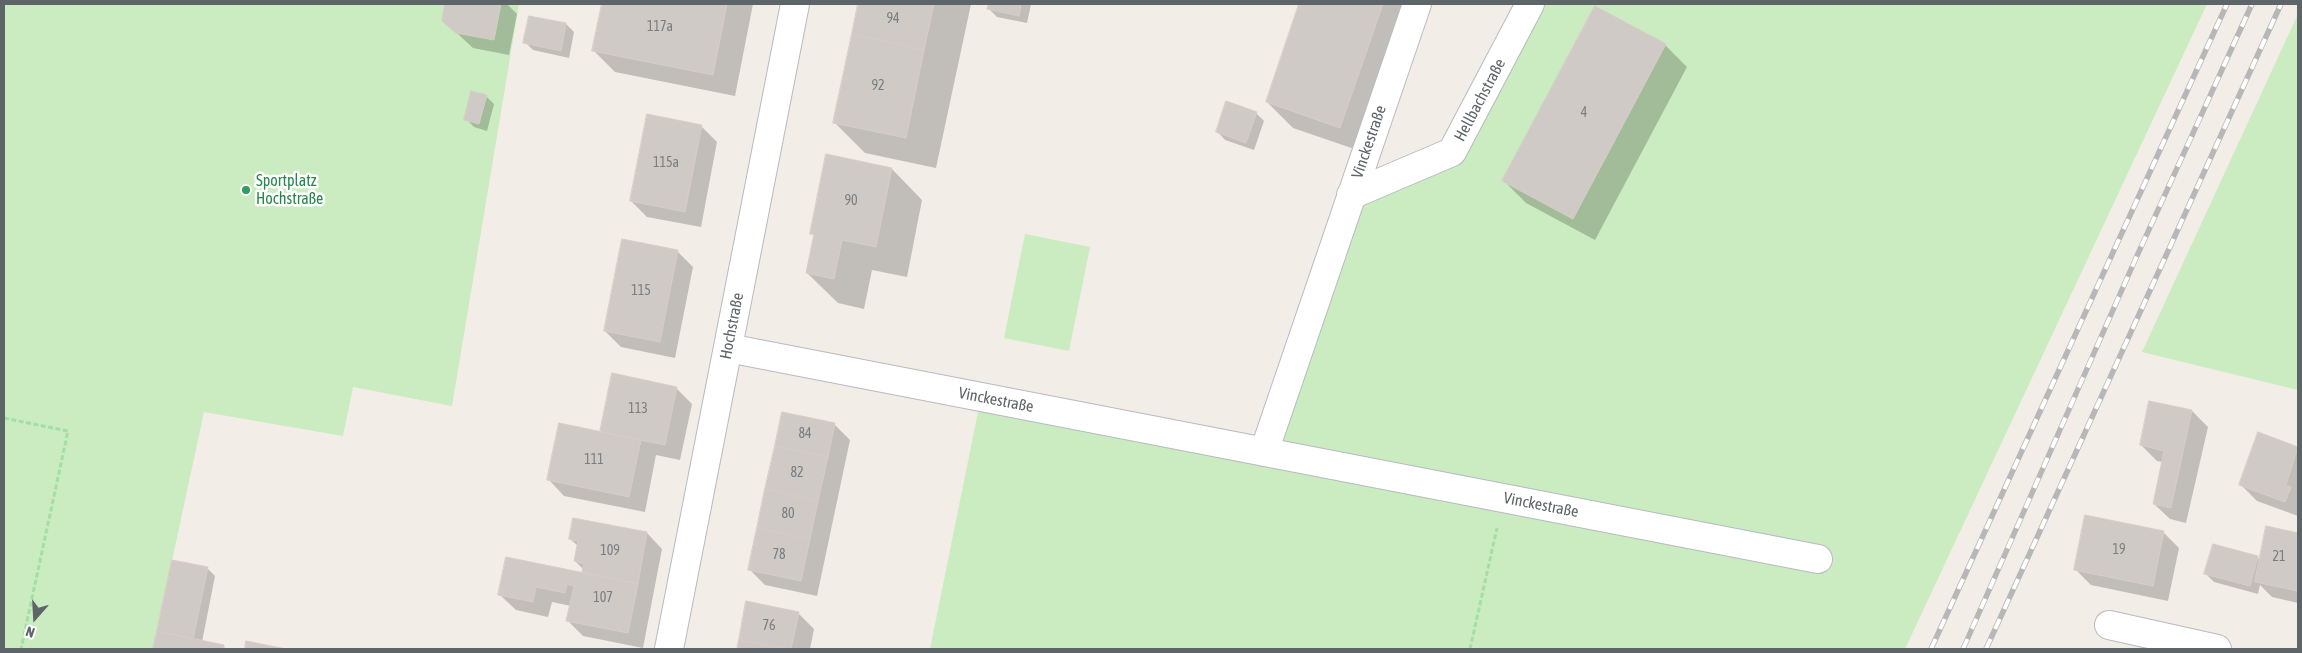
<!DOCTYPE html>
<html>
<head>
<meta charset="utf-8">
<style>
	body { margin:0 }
	#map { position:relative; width:2302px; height:653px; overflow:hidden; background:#f2ede7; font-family:"Asap Condensed",sans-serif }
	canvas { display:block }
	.frame { position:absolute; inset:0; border:5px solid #5e6569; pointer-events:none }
	.north { position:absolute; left:10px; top:593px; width:50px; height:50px; -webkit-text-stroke:4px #fff; paint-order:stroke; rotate:199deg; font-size:14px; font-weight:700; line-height:20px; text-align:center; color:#5e6569 }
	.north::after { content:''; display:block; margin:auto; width:18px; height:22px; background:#5e6569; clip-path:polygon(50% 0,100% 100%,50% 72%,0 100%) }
</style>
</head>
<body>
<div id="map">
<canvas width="2302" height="653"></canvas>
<div class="frame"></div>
<div class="north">N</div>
</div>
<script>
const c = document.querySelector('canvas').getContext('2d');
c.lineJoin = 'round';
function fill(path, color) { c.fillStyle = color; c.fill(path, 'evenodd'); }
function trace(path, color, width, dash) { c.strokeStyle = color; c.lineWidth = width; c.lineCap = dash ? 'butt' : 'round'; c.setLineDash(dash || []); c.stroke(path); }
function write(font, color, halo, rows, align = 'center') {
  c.font = font + ' "Asap Condensed",sans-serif'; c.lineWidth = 5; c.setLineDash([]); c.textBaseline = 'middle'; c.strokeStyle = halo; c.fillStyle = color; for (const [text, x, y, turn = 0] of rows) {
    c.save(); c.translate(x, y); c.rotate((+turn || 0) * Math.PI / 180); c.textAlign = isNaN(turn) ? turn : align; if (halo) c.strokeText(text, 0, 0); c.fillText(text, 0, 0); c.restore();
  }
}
const green = new Path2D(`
	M4,4H519L452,406L353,387L343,436L204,412L153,649H4Z
	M1530,4H2207L1905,649H930L981,397L1264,452L1351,195L1452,152Z
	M2298,14V390L2142,352Z
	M1025,234L1090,247L1069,351L1004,338Z`);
const shadow = new Path2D(`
	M446,4H507L517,14L509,55L473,48L444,21Z
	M603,4H753L735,96L615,72L593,50Z
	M859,4H971L936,168L865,153L834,122Z
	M990,4H1031L1027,23L997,17L989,9Z
	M1301,4H1417L1366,153L1293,128L1267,102Z
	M566,24L574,32L569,58L533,50L525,42Z
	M1665,45L1687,67L1595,240L1526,203L1504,181Z
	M486,96L494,104L487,131L474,127L466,119Z
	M1256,113L1264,121L1254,150L1225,140L1217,131Z
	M701,126L717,142L701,227L647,217L631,201Z
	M892,169L922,200L907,277L872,270L864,309L838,303L807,273L815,236L811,233Z
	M677,251L693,267L675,358L621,347L605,331Z
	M676,388L692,404L680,460L656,455L645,512L564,496L549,480L601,433Z
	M2150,403L2192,411L2208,427L2186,523L2170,519L2154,504L2163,462L2157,461L2141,445Z
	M834,424L850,440L817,596L765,585L750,570Z
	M2259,434L2298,448V516L2257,501L2241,485Z
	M2267,528L2298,534V603L2272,597L2260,585L2258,594L2214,582L2206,574L2257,557L2261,560Z
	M2163,532L2179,548L2168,601L2091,585L2075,569Z
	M647,533L662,549L643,648L583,636L567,620L571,606L552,602L548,617L516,610L500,595L583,574L584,570L575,561L578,546L570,539Z
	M173,561L207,568L215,576L202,642L223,646L226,649H155Z
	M747,603L798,613L814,629L810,649H738Z`);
const building = new Path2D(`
	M445,4H501L494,40L456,33L442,21Z
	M602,4H727L713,75L592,51Z
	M858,4H934L924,50L852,34Z
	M989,4H1021L1019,16L987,9Z
	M1299,4H1383L1340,128L1266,102Z
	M1595,6L1666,44L1573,219L1502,181Z
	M529,16L566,23L561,51L523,43Z
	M852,34L924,50L906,138L833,123Z
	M471,91L487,95L479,124L464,120Z
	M1226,101L1257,112L1246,143L1216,132Z
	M647,114L702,125L685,212L630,201Z
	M826,154L892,168L876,247L842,240L834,279L806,273L814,234H810Z
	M622,239L678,250L660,342L604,331Z
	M612,373L677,387L665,445L600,432Z
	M2149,401L2192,410L2171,508L2153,504L2164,451L2140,445Z
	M782,412L835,423L828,457L775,446Z
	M559,423L641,440L629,497L547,480Z
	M2258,432L2298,447L2286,485L2291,487L2285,502L2239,485Z
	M775,446L828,457L818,501L765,489Z
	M765,489L818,501L810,539L757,528Z
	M2085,515L2164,531L2153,586L2074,570Z
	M573,518L647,532L638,584L582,572L584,564L574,561L578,541L569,539Z
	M2266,526L2298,533V591L2255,582Z
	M757,528L810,539L801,581L748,570Z
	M2213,544L2258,556L2250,586L2204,574Z
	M506,557L638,584L628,633L566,621L574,586L567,584L565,593L536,587L533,602L498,595Z
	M172,560L208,567L193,639L157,631Z
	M746,601L799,612L791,649L739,640Z
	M157,631L224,645L223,649H153Z
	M739,640L784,649H737Z
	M246,641L271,646L270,649H245Z
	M271,646L286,649H270Z`);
const path = new Path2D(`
	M4,418L68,431L21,649
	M1470,649L1497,528`);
const minor = new Path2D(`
	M1351,195L1452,152L1530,4
	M728,348L1818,559
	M1264,452L1417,4
	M2109,625L2217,649`);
const tertiary = new Path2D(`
	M669,649L795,4`);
const rail = new Path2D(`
	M1931,649L2227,4
	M1963,649L2136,258L2252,4
	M1986,649L2281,4`);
const markers = [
	[246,190,5,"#2e9e5b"]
];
const numberNames = [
	["94",893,19],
	["117a",660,27],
	["92",878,86],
	["4",1584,113],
	["115a",666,163],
	["90",851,201],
	["115",641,291],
	["113",638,409],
	["84",805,434],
	["111",594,460],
	["82",797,473],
	["80",788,514],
	["19",2119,550],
	["109",610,551],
	["78",779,555],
	["21",2279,557],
	["107",603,598],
	["76",769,626]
];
const streetNames = [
	["Hellbachstraße",1480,100,-62],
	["Vinckestraße",1369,142,-71],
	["Hochstraße",732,326,-79],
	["Vinckestraße",996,400,11],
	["Vinckestraße",1541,505,11]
];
const leisureNames = [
	["Sportplatz",256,181],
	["Hochstraße",256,199]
];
fill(green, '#cbebc1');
fill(shadow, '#0003');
fill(building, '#cfcac6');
trace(building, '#d8cdc4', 1);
trace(minor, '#b7bbbf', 30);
trace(tertiary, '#b7bbbf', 30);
trace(path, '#a3dfa5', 3, [5, 2.5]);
trace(minor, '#fff', 28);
trace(tertiary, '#fff', 28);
trace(rail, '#b6b7b8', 5.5);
trace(rail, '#fff', 4, [11]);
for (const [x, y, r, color] of markers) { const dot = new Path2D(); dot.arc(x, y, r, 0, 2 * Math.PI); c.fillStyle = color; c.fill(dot); trace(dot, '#fff', 2); }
write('14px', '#7a7e80', null, numberNames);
write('16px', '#5e6569', '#fff', streetNames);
write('16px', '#27864d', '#fff', leisureNames, 'left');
</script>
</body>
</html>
